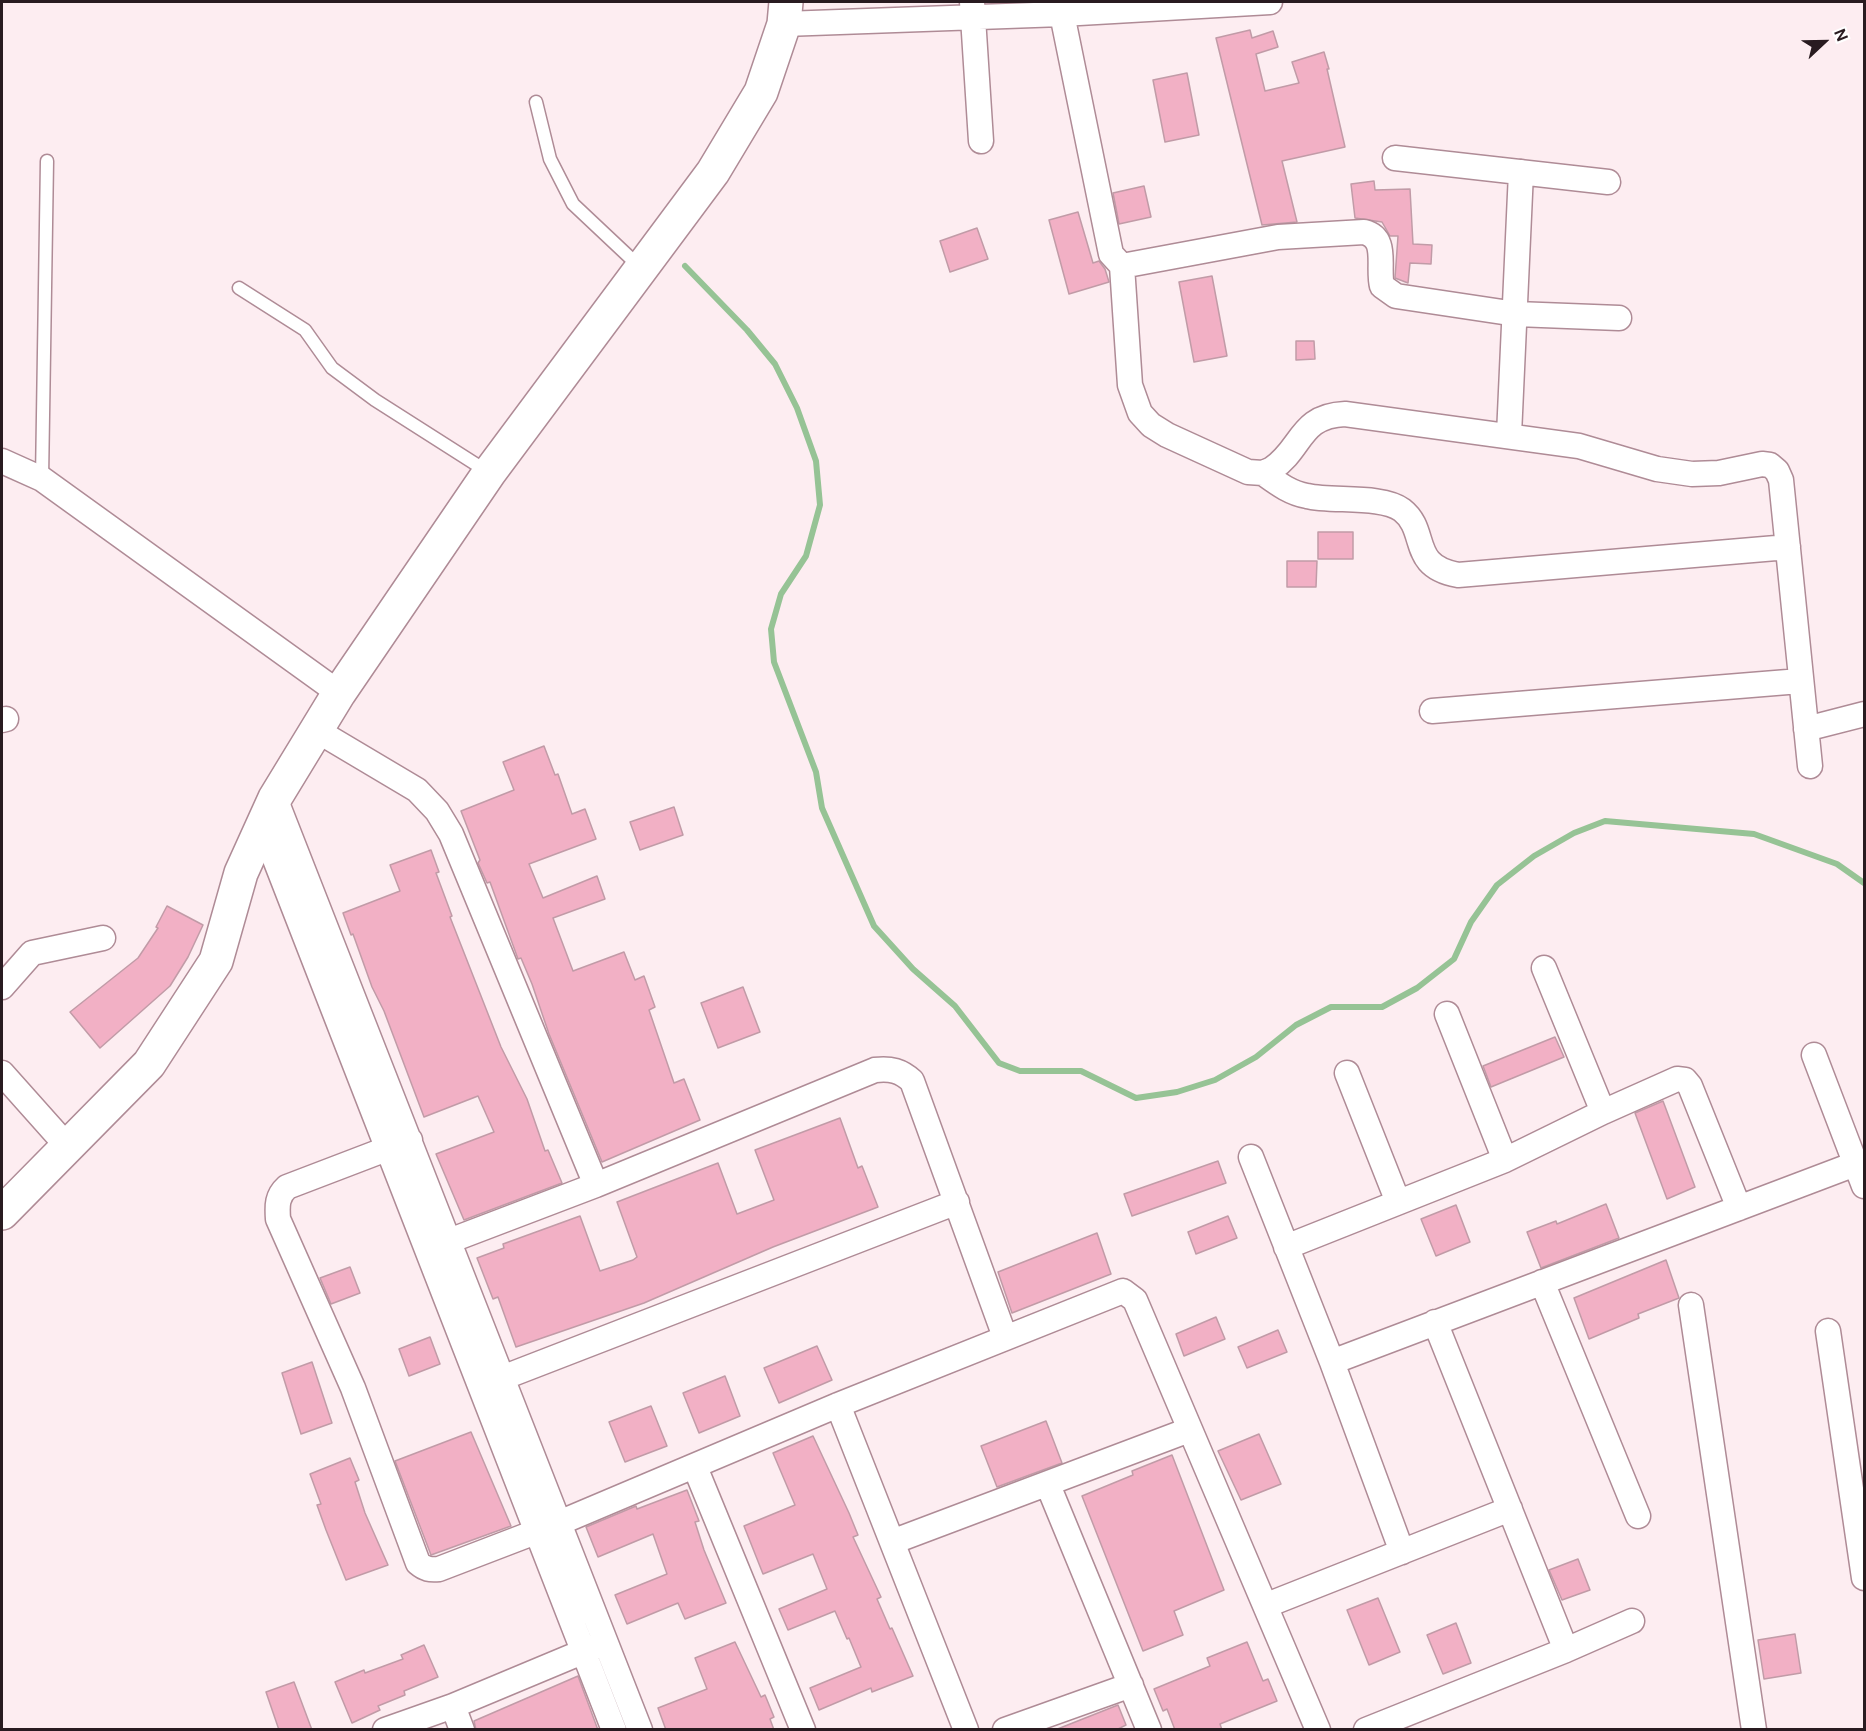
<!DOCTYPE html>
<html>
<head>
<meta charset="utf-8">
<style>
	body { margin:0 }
	#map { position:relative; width:1866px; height:1731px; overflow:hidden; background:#fdedf1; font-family:"DM Sans",sans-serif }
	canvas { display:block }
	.frame { position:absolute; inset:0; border:3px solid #291b20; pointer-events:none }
	.north { position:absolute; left:1794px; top:12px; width:60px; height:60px; -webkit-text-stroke:4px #fff; paint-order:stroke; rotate:68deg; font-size:16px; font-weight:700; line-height:24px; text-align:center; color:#291b20 }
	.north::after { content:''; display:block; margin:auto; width:21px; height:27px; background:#291b20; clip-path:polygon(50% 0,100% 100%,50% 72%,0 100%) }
</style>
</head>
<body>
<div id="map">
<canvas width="1866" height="1731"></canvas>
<div class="frame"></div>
<div class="north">N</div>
</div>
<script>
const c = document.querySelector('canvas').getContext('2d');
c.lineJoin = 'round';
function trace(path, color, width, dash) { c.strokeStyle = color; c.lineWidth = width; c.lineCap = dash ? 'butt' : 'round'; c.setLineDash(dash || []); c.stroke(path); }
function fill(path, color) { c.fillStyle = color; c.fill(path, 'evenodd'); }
const stream = new Path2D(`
	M685,266L747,330L775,364L797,408L816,461L820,505L806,556L781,594L771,629L774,662L816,772L822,808L874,926L913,969L955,1006L999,1063L1020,1071H1081L1136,1098L1177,1092L1215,1080L1256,1057L1296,1025L1331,1007H1382L1417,988L1454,959L1471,922L1497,885L1534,856L1574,833L1605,821L1754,834L1837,864L1864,883`);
const building = new Path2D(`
	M1250,30L1252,38L1273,31L1278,47L1256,54L1265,91L1299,83L1292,62L1324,52L1329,69H1327L1345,147L1282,161L1297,222L1262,225L1216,38Z
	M1187,73L1199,135L1165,142L1153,80Z
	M1374,181L1375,190L1410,189L1413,244L1432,245L1431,264L1410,263L1408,283L1395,278L1398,236H1390L1382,222L1355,218L1351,184Z
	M1144,186L1151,217L1119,224L1113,193Z
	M1078,212L1093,263L1099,261L1105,269L1109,282L1069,294L1049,220Z
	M977,228L988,259L950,272L940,241Z
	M1212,276L1227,356L1194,362L1179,282Z
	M1296,341H1314L1315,359L1296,360Z
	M1318,532H1353V559H1318Z
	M1287,561H1317L1316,587H1287Z
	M544,746L555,775L558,774L572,814L585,809L596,839L529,864L543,898L597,876L605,899L553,918L573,971L624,952L635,980L644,976L655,1007L649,1010L674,1083L684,1079L700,1120L602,1162L549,1034L532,984L521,958L518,959L490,882L487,883L478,863L480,860L461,811L514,790L503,762Z
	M674,807L683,835L640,850L630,822Z
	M431,850L439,872L436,873L452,916L450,917L501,1047L527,1099L545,1151L548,1150L562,1183L464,1220L436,1154L494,1132L478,1096L424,1117L384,1011L372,987L353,934L351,935L343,913L400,891L390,865Z
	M167,906L203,925L188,957L170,986L100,1048L70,1012L138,958L158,928L156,927Z
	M743,987L760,1032L718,1048L701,1003Z
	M1555,1037L1564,1057L1491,1087L1483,1066Z
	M1663,1101L1695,1187L1667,1199L1635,1113Z
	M840,1118L858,1168L862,1166L878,1207L773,1247L644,1303L516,1347L498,1297L493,1299L477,1258L504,1248L503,1244L580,1216L600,1271L633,1260L637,1257L617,1202L718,1163L737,1214L774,1200L755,1150Z
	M1218,1161L1226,1183L1132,1216L1124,1194Z
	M1606,1204L1619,1238L1541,1268L1527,1232L1556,1221L1557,1224Z
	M1456,1205L1470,1242L1436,1256L1421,1219Z
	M1228,1216L1237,1238L1196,1254L1188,1232Z
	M1097,1233L1111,1274L1012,1313L998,1272Z
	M1666,1260L1679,1298L1638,1314L1639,1318L1589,1339L1574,1298Z
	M350,1267L360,1293L331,1304L320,1278Z
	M1216,1317L1225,1339L1184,1356L1176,1334Z
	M1278,1330L1287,1352L1247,1368L1238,1347Z
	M430,1337L440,1364L409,1376L399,1349Z
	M817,1346L832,1380L779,1403L764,1368Z
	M312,1362L332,1423L301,1434L282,1373Z
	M725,1376L740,1416L699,1433L683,1393Z
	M651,1406L667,1446L625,1462L609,1422Z
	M1046,1421L1062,1463L997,1487L981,1446Z
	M471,1432L511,1526L431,1555L395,1461Z
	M1259,1434L1281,1484L1241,1500L1218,1451Z
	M813,1436L849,1513L858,1535L853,1537L881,1597L877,1599L890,1629L892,1628L913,1676L872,1692L871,1688L819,1710L810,1688L861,1667L849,1638L847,1639L835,1611L788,1630L779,1609L827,1589L813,1554L763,1574L744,1526L795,1505L773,1453Z
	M1172,1455L1224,1590L1174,1611L1183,1635L1143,1651L1082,1496L1133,1475L1132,1471Z
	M350,1458L359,1480L355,1482L365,1513L388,1565L346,1580L326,1530L317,1505L321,1504L310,1474Z
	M687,1490L699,1521L695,1522L704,1550L726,1603L685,1619L678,1603L627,1624L615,1595L667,1574L653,1534L598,1557L586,1527L636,1506L637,1509Z
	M1578,1559L1590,1590L1562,1600L1549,1570Z
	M1378,1598L1400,1652L1369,1665L1347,1610Z
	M1456,1623L1471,1663L1443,1674L1427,1635Z
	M1795,1634L1801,1673L1764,1679L1758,1640Z
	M735,1642L761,1697L765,1695L774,1717L770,1719L774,1730H666L658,1708L707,1689L695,1658Z
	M1247,1642L1263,1681L1268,1679L1277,1701L1220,1724L1222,1730H1175L1167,1709L1163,1711L1154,1689L1210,1666L1207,1658Z
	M424,1645L438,1677L404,1691L405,1695L378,1706L380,1710L352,1723L335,1682L364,1670L365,1673L403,1659L401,1655Z
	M578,1676L598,1730H476L474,1721Z
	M294,1682L312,1730H279L266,1692Z
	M1118,1705L1126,1725L1116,1730H1055Z`);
const lane = new Path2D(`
	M536,102L550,159L573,204L641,268
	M239,288L305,330L332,368L375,400L488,472
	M42,479L47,161`);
const street = new Path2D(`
	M972,2L981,141
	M1062,14L1111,254L1122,266L1278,237L1364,232C1389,238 1377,267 1382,286L1396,296L1516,314L1619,318
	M784,24L1062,14L1270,2
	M1395,158L1608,182
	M1122,266L1130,385L1140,413L1151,425L1167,435L1248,472L1263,473L1272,469C1303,448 1299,416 1345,414L1579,446L1657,469L1692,474L1719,473L1762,464L1770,465L1777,471L1781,480L1810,766
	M1509,435L1521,172
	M2,461L42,479L339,693
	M1263,473C1277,483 1290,493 1307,496C1332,502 1382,495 1402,510C1429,531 1408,566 1458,575L1788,547
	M1432,711L1800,681
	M2,720L6,719
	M1806,729L1864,714
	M316,730L417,790L437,811L451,834L596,1185
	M275,798L640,1730
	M262,826L614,1730
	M2,987L32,953L103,938
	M1447,1014L1505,1160
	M1814,1055L1864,1186
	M2,1073L68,1147
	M1347,1073L1398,1202
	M1603,1112L1677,1079L1685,1080L1690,1086L1739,1208
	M410,1140L287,1187C277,1196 277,1205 278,1219L353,1388L418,1563C425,1569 430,1570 439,1569L559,1523L838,1405L1123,1291L1135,1300L1318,1730
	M1251,1157L1332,1362L1402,1552
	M449,1241L596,1185L875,1070C891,1068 901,1071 912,1081L1005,1337
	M1286,1247L1505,1160L1603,1112L1544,968
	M1542,1282L1638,1516
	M1691,1305L1754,1730
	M1828,1331L1864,1578
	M1332,1362L1855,1164
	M502,1378L957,1202
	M838,1405L966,1730
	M695,1467L803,1730
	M1048,1485L1149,1730
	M892,1542L1189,1430
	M1267,1605L1510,1509
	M1566,1650L1632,1621
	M453,1706L462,1730
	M385,1730L453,1706L599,1645
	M1005,1730L1131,1685
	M1366,1730L1566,1650L1435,1322`);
const secondary = new Path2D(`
	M2,1213L149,1064L216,961L241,873L275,798L339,693L489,473L713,172L761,92L784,24L786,2`);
trace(stream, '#96c395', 6);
fill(building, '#f2b0c5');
trace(building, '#c19ba7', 1.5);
trace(lane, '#af8b96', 15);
trace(street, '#af8b96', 27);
trace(secondary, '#af8b96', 36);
trace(lane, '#fff', 12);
trace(street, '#fff', 24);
trace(secondary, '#fff', 33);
</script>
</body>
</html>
